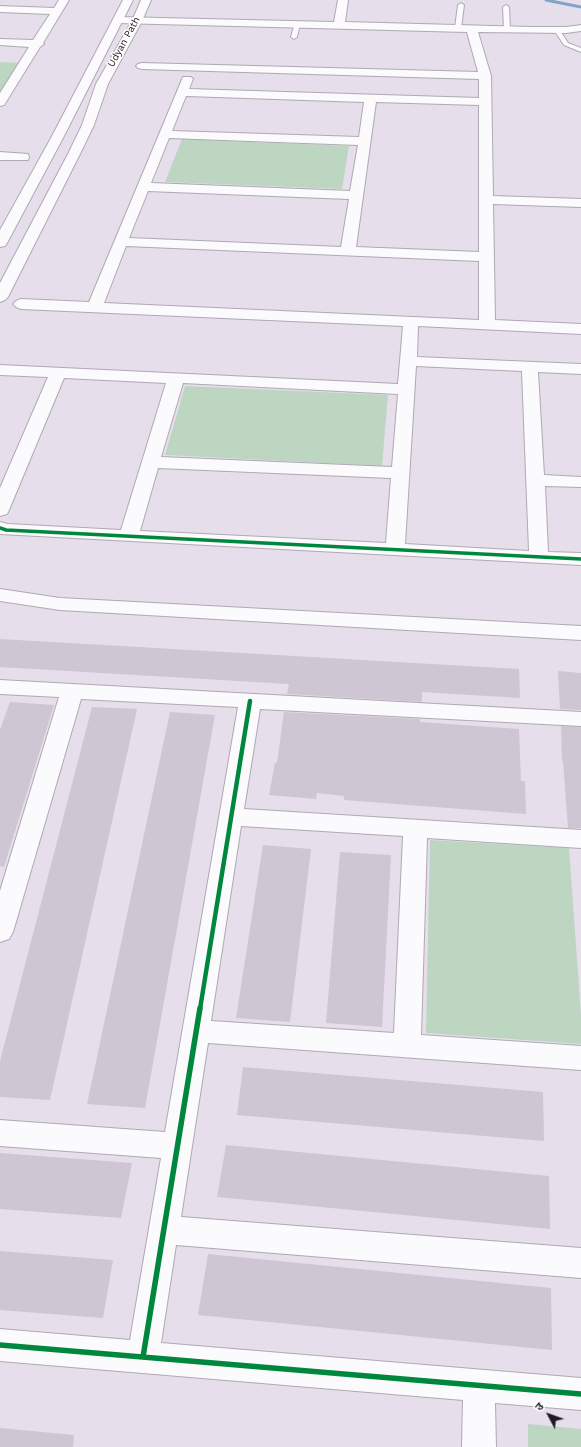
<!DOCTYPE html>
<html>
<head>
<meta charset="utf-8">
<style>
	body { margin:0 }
	#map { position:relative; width:581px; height:1447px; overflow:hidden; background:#e7deec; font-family:"Work Sans","Noto Sans Devanagari",sans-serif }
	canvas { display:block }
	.north { position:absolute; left:529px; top:1395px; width:40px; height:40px; -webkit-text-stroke:3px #fff; paint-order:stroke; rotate:311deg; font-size:11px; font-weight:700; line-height:16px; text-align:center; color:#201a23 }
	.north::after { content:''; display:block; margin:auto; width:14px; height:18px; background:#201a23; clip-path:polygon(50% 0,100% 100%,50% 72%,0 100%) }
</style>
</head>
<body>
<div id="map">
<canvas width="581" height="1447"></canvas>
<div class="north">उ</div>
</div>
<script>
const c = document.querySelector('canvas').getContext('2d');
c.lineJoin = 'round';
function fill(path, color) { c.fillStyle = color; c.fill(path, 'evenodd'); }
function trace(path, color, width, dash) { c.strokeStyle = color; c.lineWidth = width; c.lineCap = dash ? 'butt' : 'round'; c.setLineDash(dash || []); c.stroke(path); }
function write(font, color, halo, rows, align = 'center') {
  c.font = font + ' "Work Sans",sans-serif'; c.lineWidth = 3; c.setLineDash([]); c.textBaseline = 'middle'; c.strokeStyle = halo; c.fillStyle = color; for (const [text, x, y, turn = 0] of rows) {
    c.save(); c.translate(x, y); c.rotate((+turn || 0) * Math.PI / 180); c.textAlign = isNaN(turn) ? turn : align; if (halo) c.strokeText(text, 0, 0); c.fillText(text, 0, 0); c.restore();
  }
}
const green = new Path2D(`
	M0,62L23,63L0,99Z
	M182,139L349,146L342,189L165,182Z
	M185,386L388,395L382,466L165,455Z
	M430,840L569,848L581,1015V1044L426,1033Z
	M528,1424L581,1429V1447H528Z`);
const stream = new Path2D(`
	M546,0L581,7`);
const building = new Path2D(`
	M0,639L519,669L520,698L422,692V702L287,694L289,684L0,667Z
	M558,671L581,673V710L560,709Z
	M10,702L54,705L4,867L0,866V730Z
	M92,707L137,709L50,1100L0,1097V1061Z
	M170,712L215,715L145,1108L87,1104Z
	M284,712L420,719V722L519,729L521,781H525L526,814L344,800V796L317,793L316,799L269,795L275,763H277Z
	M561,726L581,727V828H568L563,761H562Z
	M263,845L311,849L290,1022L236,1018Z
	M340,852L391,855L382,1027L326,1023Z
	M243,1067L543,1092L544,1141L237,1115Z
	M226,1145L549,1176L550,1229L217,1197Z
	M0,1153L132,1163L121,1218L0,1209Z
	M0,1251L113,1260L103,1318L0,1310Z
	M208,1254L551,1288L552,1350L198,1315Z
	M0,1428L74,1435L73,1447H0Z`);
const lane = new Path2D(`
	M461,3L464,5L461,28L458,30L455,28L458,5Z
	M506,5L509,7L510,30L507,32L504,30L503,7Z
	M295,23L300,24L297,37L294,39L291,37Z
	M555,29H559L568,43L581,48V52L564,45L554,30Z`);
const street = new Path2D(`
	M59,0H69L43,43L44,44L40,47L6,102L4,105L0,106V93L29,47L0,45V39L33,40L50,14L0,12V6L54,8Z
	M338,0H348L345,22L531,27H566L581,25V31L566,33L478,32L491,76L493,196L581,199V207L493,204L495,320L581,324V334L418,326L417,357L581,364V374L538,372L544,475L581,477V487L545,486L548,552L581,553V565L0,534V522L8,524L121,530L166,383L64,378L9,510L7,514L0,516V488L48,377L0,375V365L398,384L403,326L21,309L16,307L13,304L16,301L21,299L89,302L183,77H191L193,79L189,89L479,98V79L142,69L138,68L136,66L138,64L142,63L478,72L467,32L118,23L113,20L118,17L334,22ZM186,96L364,102L359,137L172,131ZM376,102L479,105V252L356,247ZM169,138L358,145L350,191L151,183ZM148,191L349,199L341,247L129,238ZM126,246L479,261V320L104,303ZM416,366L522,371L529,551L405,544ZM183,383L398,394L392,467L161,457ZM158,468L391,478L386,543L140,531Z
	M0,152L28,154L29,157L28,160H0Z
	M0,680L581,712V726L260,709L244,809L581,830V848L427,838L421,1035L581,1046V1070L208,1043L181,1217L581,1248V1278L176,1245L161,1343L581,1378V1410L495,1403L496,1447H462L463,1400L0,1361V1329L130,1340L161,1158L0,1146V1120L165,1132L238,707L81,699L13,932L9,939L0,942V891L59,697L0,694ZM241,826L403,836L394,1033L211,1021Z`);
const secondary = new Path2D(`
	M123,0H133L63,138L7,243L5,246L0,247V230L51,138Z
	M141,0H151L142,21L108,84L94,125L80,154L8,297L5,300L0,302V283L68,154L82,125L96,84L132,21Z
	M0,589L60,598L581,626V640L60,610L0,601Z`);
const cyclewayFar2 = new Path2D(`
	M0,528L6,530L581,559`);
const cyclewayFar1 = new Path2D(`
	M200,1009L250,701`);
const cycleway = new Path2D(`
	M0,1345L581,1394
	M143,1357L200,1008`);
const farStreetnames = [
	["Udyan Path",124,42,-61]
];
fill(green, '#bdd6c1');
trace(stream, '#80a4c9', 3);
fill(building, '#cec6d2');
trace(lane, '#afa9b3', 2);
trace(street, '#afa9b3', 2);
trace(secondary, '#afa9b3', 2);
fill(lane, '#fbfafc');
fill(street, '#fbfafc');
fill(secondary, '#fbfafc');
trace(cyclewayFar2, '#00873e', 3.5);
trace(cyclewayFar1, '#00873e', 4.5);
trace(cycleway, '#00873e', 5.5);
write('10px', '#201a23', '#fff', farStreetnames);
</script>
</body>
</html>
